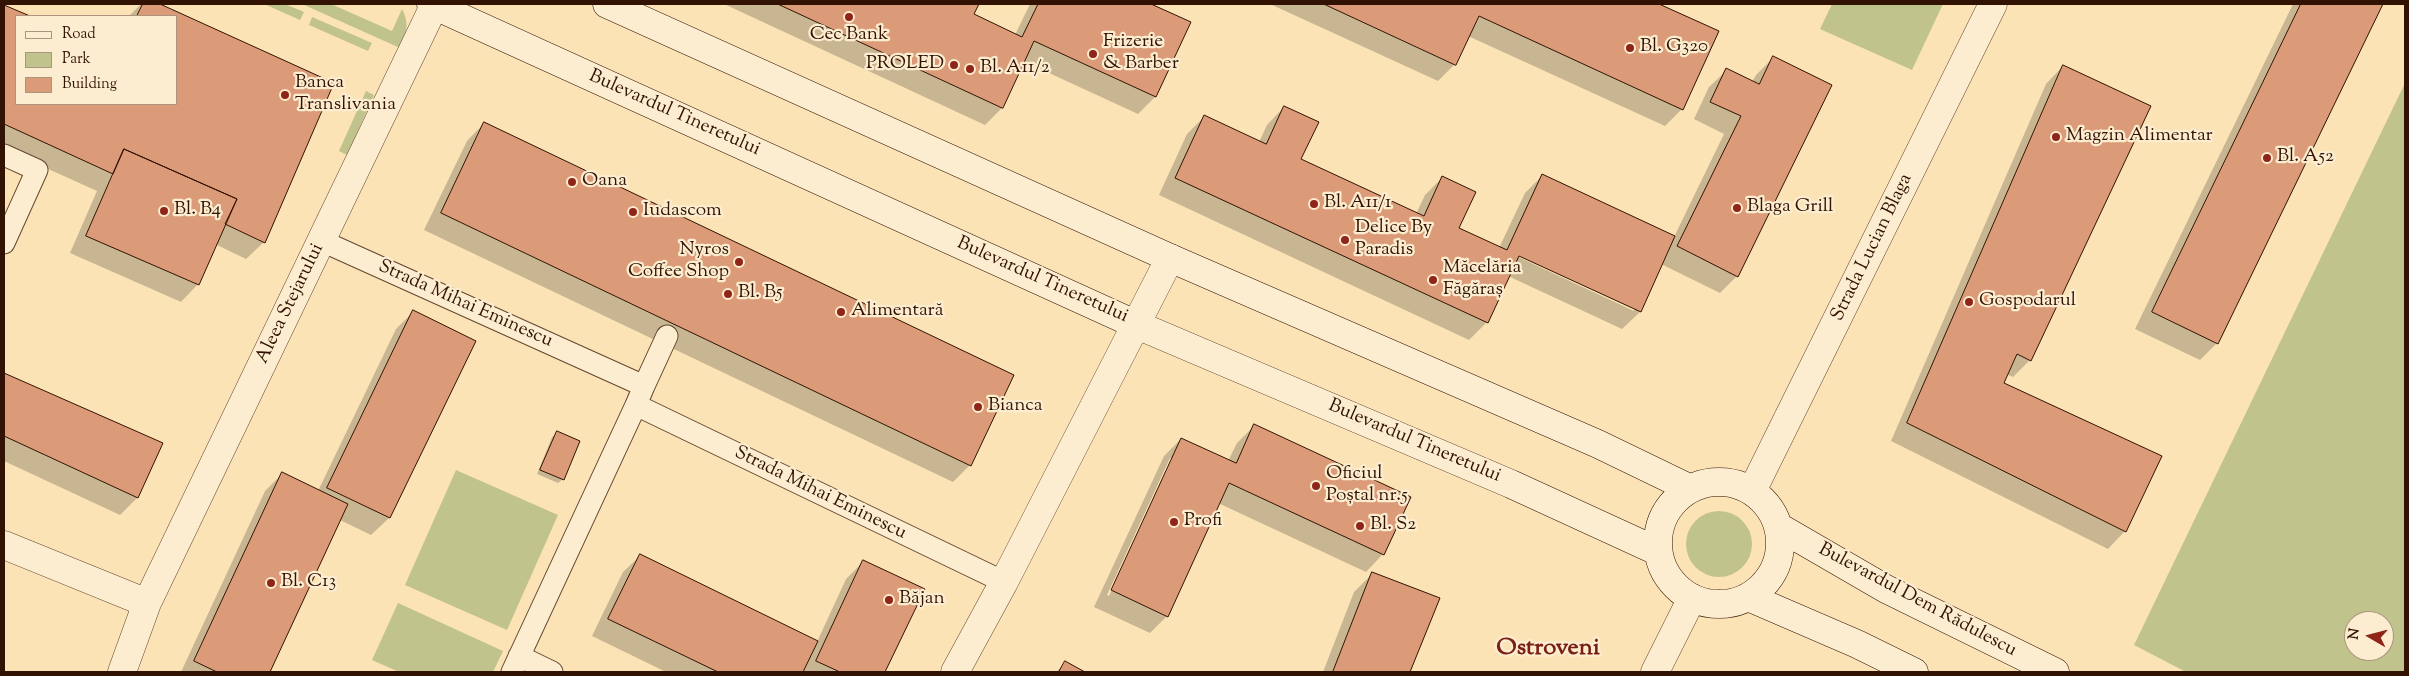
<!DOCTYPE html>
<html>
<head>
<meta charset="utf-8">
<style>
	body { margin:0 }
	#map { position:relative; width:2409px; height:676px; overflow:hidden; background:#fbe3b6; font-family:"Sorts Mill Goudy",serif }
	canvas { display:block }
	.frame { position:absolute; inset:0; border:5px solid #321202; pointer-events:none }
	.legend { position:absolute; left:15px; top:15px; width:162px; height:90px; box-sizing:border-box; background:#fcedd0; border:1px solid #ab957e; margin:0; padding:6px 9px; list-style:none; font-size:15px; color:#321202 }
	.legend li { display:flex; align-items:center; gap:10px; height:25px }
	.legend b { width:25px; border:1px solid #ab957e }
	.north { position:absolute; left:2344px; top:611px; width:50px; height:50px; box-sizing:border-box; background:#fcedd0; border:1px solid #ab957e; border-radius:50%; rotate:278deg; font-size:14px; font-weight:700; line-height:20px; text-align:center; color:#321202 }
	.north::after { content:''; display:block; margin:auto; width:18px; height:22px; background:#8f2418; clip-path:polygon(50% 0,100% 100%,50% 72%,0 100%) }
</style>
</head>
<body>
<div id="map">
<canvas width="2409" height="676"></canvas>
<div class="frame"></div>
<ul class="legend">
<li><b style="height:6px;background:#fcedd0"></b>Road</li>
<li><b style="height:14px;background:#c1c38c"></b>Park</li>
<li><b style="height:14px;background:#db9b78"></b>Building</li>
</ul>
<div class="north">N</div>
</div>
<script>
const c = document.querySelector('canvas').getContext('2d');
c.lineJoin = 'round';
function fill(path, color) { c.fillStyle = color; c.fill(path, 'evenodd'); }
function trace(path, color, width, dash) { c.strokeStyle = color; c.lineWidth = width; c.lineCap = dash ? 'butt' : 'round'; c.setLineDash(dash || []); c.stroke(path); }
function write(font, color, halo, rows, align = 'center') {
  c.font = font + ' "Sorts Mill Goudy",serif'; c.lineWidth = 4.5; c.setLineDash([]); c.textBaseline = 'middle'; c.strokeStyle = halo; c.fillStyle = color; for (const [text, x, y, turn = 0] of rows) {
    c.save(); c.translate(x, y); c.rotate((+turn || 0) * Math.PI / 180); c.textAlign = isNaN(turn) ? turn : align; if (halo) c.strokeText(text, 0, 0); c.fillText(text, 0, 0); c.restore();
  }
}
const green = new Path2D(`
	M264,4H285L304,12L300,20Z
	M302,4H331L392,31L402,9C410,24 406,34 400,48Z
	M1832,4H1943L1912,70L1820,29Z
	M312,17L372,43L368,51L309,25Z
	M2405,83V672H2186L2134,645ZM2354,621H2384V651H2354Z
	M366,91L374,95L347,155L339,151Z
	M456,470L558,515L507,630L405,585Z
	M1686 544a33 33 0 1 1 66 0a33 33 0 1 1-66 0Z
	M398,603L503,651L493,672H399L372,660Z`);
const shadow = new Path2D(`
	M141,4H157L333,83L264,242L246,259L215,244L198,284L181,302L70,253L97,191L4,149V6L27,16H16V104H176V16H129Z
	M724,4H977L972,14L1015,35L1030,4H1148L1189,23L1155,97L1138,114L1023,61L1002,108L985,125Z
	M1270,4H1656L1717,32L1682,109L1665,126L1468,36L1455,64L1438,81Z
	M2293,4H2382L2217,343L2200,360L2135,329Z
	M1773,58L1737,276L1720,293L1661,264L1640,312L1622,329L1508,276L1486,323L1469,340L1159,195L1187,134L1205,116L1259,142L1267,125L1284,107L1300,159L1416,214L1425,195L1442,178L1457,228L1499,248L1525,193L1542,176L1674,237L1724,134L1694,119L1709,87L1727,70L1752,82L1756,75ZM1514,252L1634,308V311L1512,254Z
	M2063,66L2030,360L2013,377L2006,374L2002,383L2125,531L2108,549L1891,441L2046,84Z
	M484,123L970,465L953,482L424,230L467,141Z
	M413,312L474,341L389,518L371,535L340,520L268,672H181L265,491L282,474L318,491L396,329Z
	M4,374L161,443L137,498L120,515L4,461Z
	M1254,426L1383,554L1366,572L1218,503L1167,616L1150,633L1094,607L1164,456L1181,439L1228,461L1237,443ZM1170,458H1173L1109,596L1107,595Z
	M557,433L563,479L558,483L537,474L552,437Z
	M641,555L817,642L846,579L863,562L923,589L884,672H666L592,636L623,572Z
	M1372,574L1438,599L1408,672H1323L1354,592Z
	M1065,663L1082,672H1056Z`);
const building = new Path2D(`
	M143,4H160L334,83L265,243L225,224L237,199L124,149L113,174L4,124V5L30,16H16V104H176V16H137Z
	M778,4H979L974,14L1022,37L1038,4H1151L1191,22L1156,97L1034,41L1003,108Z
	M1324,4H1659L1719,31L1683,110L1479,16L1456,65Z
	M2301,4H2383L2218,344L2152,312Z
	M1773,56L1832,85L1738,277L1677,246L1741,116L1710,102L1726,68L1759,84Z
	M2063,65L2151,106L2031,361L2017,354L2004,383L2162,456L2126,532L1907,423Z
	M1284,106L1319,122L1301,159L1424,216L1442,176L1476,192L1459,228L1507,250L1542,174L1675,236L1641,312L1519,256L1488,323L1175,178L1204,115L1266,144Z
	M484,122L1014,375L971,466L441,213Z
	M124,149L237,199L199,285L86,236Z
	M413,310L476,341L390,518L327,488Z
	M4,373L163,443L138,498L4,436Z
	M1254,424L1411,497L1384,555L1229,483L1168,617L1111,590L1181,438L1236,463Z
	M557,431L580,441L564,480L540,470Z
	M282,472L348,504L270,672H217L194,661Z
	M640,554L818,641L803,672H718L608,619Z
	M863,560L925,589L885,672H840L816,661Z
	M1372,572L1440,598L1410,672H1333Z
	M1065,661L1085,672H1059Z`);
const service = new Path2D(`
	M4,155L37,170L4,243
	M322,241L644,386L636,405L1004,582
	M644,386L667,336
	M519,656L552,672
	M512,672L636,405`);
const minor = new Path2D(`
	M4,545L147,603
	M122,672L147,603L435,4`);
const tertiary = new Path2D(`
	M1752,491L1993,4
	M955,672L1004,582L1170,258
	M1655,672L1692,598`);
const secondary = new Path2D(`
	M431,4L1137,325L1511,484L1657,551
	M607,4L1170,258L1598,444L1689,488
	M1658 543a61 61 0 1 1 122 0a61 61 0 1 1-122 0Z
	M1779,527L1886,589L2055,672
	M1748,597L1857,644L1914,672`);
const markers = [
	[849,17,5,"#8f2418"],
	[1630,48,5,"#8f2418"],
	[1093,54,5,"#8f2418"],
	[954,65,5,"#8f2418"],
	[970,69,5,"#8f2418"],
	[285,95,5,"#8f2418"],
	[2056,137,5,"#8f2418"],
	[2267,158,5,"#8f2418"],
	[572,182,5,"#8f2418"],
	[1314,204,5,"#8f2418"],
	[1737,208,5,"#8f2418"],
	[164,211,5,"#8f2418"],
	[633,212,5,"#8f2418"],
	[1345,240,5,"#8f2418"],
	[739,262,5,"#8f2418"],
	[1433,280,5,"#8f2418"],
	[728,294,5,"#8f2418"],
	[1969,302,5,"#8f2418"],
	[841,312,5,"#8f2418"],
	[978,407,5,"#8f2418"],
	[1316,486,5,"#8f2418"],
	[1174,522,5,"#8f2418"],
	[1360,526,5,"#8f2418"],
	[271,583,5,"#8f2418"],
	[889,600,5,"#8f2418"]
];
const poiNames = [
	["Cec Bank",849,36,"center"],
	["Frizerie",1103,43],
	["& Barber",1103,65],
	["Bl. G320",1640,48],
	["PROLED",944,65,"right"],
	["Bl. A11/2",980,69],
	["Banca",295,84],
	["Translivania",295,106],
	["Magzin Alimentar",2066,137],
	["Bl. A52",2277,158],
	["Oana",582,182],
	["Bl. A11/1",1324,204],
	["Blaga Grill",1747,208],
	["Bl. B4",174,211],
	["Iudascom",643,212],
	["Delice By",1355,229],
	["Paradis",1355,251],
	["Nyros",729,251,"right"],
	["Coffee Shop",729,273,"right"],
	["Măcelăria",1443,269],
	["Făgăraș",1443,291],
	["Bl. B5",738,294],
	["Gospodarul",1979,302],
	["Alimentară",851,312],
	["Bianca",988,407],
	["Oficiul",1326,475],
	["Poștal nr.5",1326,497],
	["Profi",1184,522],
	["Bl. S2",1370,526],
	["Bl. C13",281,583],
	["Băjan",899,600]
];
const streetNames = [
	["Bulevardul Tineretului",674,114,24],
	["Strada Lucian Blaga",1873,248,-64],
	["Bulevardul Tineretului",1042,281,24],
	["Aleea Stejarului",291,304,-64],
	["Strada Mihai Eminescu",465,305,24],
	["Bulevardul Tineretului",1414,442,23],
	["Strada Mihai Eminescu",820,494,26],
	["Bulevardul Dem Rădulescu",1917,601,28]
];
const districtNames = [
	["Ostroveni",1548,650]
];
fill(green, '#c1c38c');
fill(shadow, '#0003');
fill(building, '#db9b78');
trace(building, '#321202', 1);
trace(service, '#64462f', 23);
trace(minor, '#64462f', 29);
trace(tertiary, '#64462f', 29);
trace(secondary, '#321202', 29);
trace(service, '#fcedd0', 21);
trace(minor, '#fcedd0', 28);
trace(tertiary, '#fcedd0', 28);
trace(secondary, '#fcedd0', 28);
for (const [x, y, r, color] of markers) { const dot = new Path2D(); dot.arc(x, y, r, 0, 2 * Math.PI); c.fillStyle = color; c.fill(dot); trace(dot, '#fcedd0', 2); }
write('19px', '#321202', '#fcedd0', poiNames, 'left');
write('19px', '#321202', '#fcedd0', streetNames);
write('bold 24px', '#7a1f14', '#fcedd0', districtNames);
</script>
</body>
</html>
